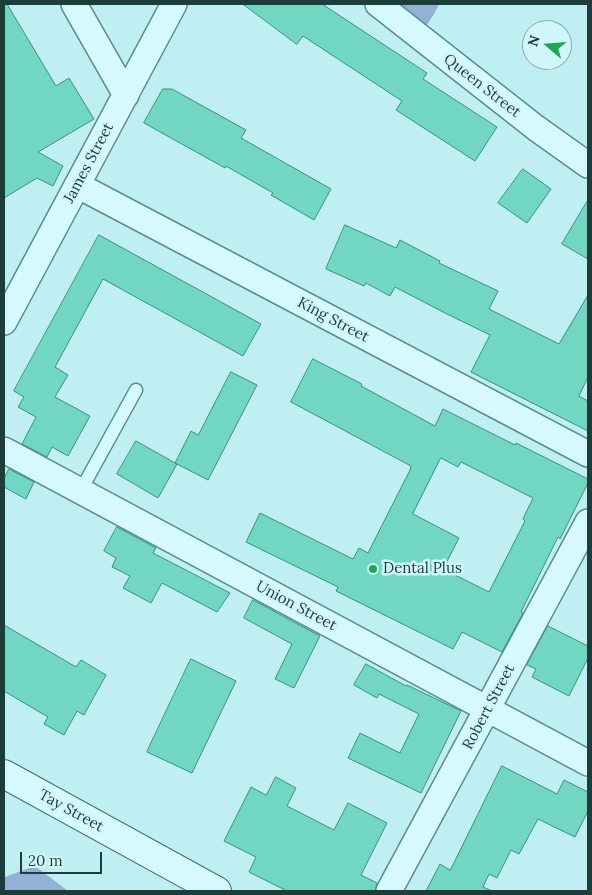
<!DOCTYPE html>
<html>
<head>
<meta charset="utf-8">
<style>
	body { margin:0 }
	#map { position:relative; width:592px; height:895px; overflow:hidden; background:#c0eff3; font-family:Lora,serif }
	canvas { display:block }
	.frame { position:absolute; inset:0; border:5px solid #1c3d39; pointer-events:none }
	.north { position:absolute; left:522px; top:20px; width:50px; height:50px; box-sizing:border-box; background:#d1f6fa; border:1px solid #89acad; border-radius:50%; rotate:288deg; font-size:14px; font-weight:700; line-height:20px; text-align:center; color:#1c3d39 }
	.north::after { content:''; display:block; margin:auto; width:18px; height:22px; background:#1ea651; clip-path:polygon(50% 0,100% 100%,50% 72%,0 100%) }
	.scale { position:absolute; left:20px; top:852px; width:82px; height:22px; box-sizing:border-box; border:2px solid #1c3d39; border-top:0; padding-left:6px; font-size:15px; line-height:18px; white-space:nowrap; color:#1c3d39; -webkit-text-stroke:4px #d1f6fa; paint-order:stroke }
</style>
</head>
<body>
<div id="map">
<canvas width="592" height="895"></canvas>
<div class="frame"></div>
<div class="north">N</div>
<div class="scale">20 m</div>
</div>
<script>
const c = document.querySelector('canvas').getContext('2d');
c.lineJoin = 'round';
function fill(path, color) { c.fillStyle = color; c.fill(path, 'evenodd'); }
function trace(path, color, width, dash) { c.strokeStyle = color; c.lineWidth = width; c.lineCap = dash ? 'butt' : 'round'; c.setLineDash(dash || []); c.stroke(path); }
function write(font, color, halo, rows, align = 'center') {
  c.font = font + ' Lora,serif'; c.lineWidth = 5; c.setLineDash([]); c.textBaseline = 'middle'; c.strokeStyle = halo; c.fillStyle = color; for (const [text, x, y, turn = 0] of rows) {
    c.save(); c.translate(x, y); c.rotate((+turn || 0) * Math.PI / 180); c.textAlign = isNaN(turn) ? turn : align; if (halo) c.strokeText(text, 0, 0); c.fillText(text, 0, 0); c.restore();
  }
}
const green = new Path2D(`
	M378,4H439L434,14L419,37Z
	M35,866L68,891H4V878L5,877Z`);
const building = new Path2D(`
	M4,4H7L56,86L69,78L94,119L38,152L63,166L53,186L37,178L4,198Z
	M243,4H322L427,73L423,79L497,127L475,161L396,110L402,101L303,36L297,44Z
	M163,89H172L246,130L241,138L331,189L314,220L271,195L273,193L226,166L225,168L144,123Z
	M523,169L551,189L527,223L498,203Z
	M588,200V259L562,244Z
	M345,225L396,248L400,240L440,261L439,263L498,291L489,309L559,344L588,295V377L579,396L588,401V431L471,372L490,335L443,312L395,287L390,296L366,283L364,286L326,269Z
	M99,235L261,324L243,356L103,279L55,367L68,375L55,397L90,416L68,456L52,447L47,457L22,444L36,417L18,407L24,397L14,391Z
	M313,359L362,384L361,386L435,426L443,409L515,445L516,443L588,479V483L560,539L558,537L521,612L523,613L502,652L462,632L453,649L336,591L338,587L246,542L260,513L353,559L359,548L368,553L410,470L411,466L291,402ZM441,458L458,467L461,462L533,498L523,519L525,521L489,592L443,569L459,538L413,514Z
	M231,372L257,385L208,480L175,463L191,431L198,435Z
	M136,441L177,464L158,498L117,474Z
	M9,469L34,482L26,499L4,487V479Z
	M117,527L156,548L153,553L230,593L217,612L162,583L151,603L123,588L130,576L112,567L116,558L104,551Z
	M253,600L320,636L294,688L275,679L292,644L244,618Z
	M4,625L76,667L81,660L106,675L84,715L77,711L64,735L44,724L48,717L4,691Z
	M548,626L588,646V658L569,696L532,677L536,669L527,665Z
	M191,659L236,681L192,773L147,752Z
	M366,664L406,686L407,685L461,711L421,793L348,758L360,733L400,753L419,714L379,694L377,698L354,685Z
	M502,766L557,794L564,780L588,792V811L575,837L538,819L519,854L511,850L497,878L489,874L483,887L492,891H426L440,864L450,870Z
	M276,777L296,788L287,806L334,830L348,803L387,823L361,875L377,883L375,891H287L249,872L256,857L224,841L251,787L266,795Z`);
const lane = new Path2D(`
	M81,490L136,390`);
const street = new Path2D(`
	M74,4L126,95
	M378,4L536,128L588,165
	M77,185L588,454
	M4,322L174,4
	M4,450L588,763
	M389,891L588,522`);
const secondary = new Path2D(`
	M4,774L217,891`);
const markers = [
	[373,569,5,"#1ea651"]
];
const streetNames = [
	["Queen Street",482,86,38],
	["James Street",89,163,-62],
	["King Street",333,320,28],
	["Union Street",296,606,28],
	["Robert Street",489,707,-62],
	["Tay Street",71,811,29]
];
const poiNames = [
	["Dental Plus",383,569]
];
fill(green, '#93b2d3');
fill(building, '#71d6c2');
trace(building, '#38917e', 1);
trace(lane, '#558f8a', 15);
trace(street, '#558f8a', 28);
trace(secondary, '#39716b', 30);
trace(lane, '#d5f9fd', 12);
trace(street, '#d5f9fd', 25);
trace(secondary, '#d5f9fd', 28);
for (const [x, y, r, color] of markers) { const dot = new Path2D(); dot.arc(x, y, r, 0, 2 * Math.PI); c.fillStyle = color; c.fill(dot); trace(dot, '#d1f6fa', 2); }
write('15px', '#1c3d39', '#d1f6fa', streetNames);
write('15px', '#1c3d39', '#d1f6fa', poiNames, 'left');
</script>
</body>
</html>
